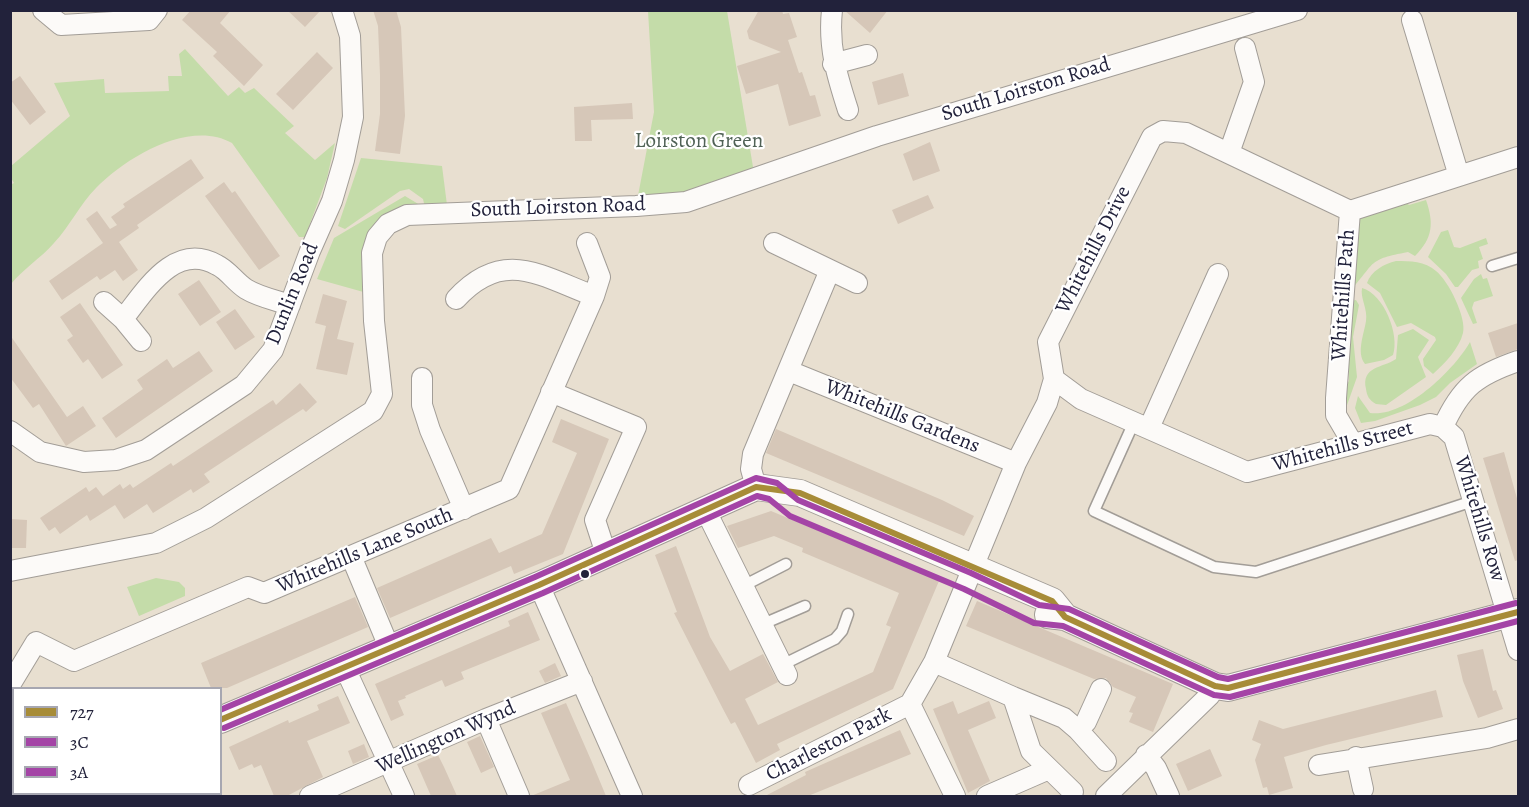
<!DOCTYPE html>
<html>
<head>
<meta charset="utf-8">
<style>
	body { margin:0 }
	#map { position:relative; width:1529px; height:807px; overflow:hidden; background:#e8dfd0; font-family:Alegreya,serif }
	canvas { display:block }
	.frame { position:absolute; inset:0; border:12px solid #22223b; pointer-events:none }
	.legend { position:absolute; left:12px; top:687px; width:210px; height:108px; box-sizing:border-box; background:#fff; border:2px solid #a7a7b1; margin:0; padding:8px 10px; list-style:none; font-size:18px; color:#22223b }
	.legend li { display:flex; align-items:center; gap:12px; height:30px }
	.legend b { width:30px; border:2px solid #a7a7b1 }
</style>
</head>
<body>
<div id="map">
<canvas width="1529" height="807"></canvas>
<div class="frame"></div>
<ul class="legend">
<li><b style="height:8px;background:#a78c38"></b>727</li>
<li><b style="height:8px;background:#a444a6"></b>3C</li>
<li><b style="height:8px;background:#a444a6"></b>3A</li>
</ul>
</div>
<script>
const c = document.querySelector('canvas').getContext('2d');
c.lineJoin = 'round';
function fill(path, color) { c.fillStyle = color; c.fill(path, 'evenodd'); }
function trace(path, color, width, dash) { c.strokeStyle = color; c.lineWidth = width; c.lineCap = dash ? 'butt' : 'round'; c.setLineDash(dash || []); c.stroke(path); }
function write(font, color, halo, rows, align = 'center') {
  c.font = font + ' Alegreya,serif'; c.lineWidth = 4.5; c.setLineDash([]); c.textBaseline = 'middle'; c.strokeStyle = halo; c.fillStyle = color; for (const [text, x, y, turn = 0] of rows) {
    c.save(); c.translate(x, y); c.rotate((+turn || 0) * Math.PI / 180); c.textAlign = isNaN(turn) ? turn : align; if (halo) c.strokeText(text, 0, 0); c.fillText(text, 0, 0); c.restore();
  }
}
const green = new Path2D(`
	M648,11H727L755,179L636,206L654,112Z
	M185,49L228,96L239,87L245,93L254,88L294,126L285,133L315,160L335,143L327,178L305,237H299L232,143C190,119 126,157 96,188C80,204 70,226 54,243C41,258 23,269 11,284L10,185L14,183L11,178V166L70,116L54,83L104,79L105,93L169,91L168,76H182L179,54Z
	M361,158L442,166L447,205L426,212L423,199L409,189L400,191L345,229L338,226Z
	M405,196L420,205L395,214L367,293L317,279L334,238Z
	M1403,200L1409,205L1426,200C1434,223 1433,238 1415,256L1408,252C1367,260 1377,261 1351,290L1355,225L1364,214Z
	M1448,230L1454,247L1460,248L1486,238L1488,244L1479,247L1483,259L1478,261L1479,268L1472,270L1458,287H1455L1446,274L1428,257L1441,232Z
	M1396,261C1410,261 1425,261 1436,271C1448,280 1467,318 1463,333C1459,349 1445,363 1433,374L1424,366L1423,359L1436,340L1435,337L1411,323L1397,327L1380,293L1367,283C1371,271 1384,264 1396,261Z
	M1481,274L1483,279L1487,278L1493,296L1474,302L1472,308L1477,323L1473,324L1461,298L1474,279Z
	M1362,288C1384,294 1400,335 1393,355L1384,360L1365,364C1356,353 1364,334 1366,321C1368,309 1360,298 1362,288Z
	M1356,300L1359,305L1353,337L1357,377L1346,408L1341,393L1349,381V301Z
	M1413,329L1429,340L1418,357L1426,377L1386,405L1376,404C1369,400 1367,396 1366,389C1361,366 1383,368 1396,359L1398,335Z
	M1470,342L1477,364L1450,383L1436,397L1420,405L1375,421L1361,423L1355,408L1358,396L1370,413C1405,418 1454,370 1470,342Z
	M156,578L179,582L185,588V596L139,616L127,587Z`);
const building = new Path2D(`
	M191,10H231L220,23L263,65L244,86L213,56L217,52L182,20Z
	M287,10H321L305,27Z
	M373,10H396L401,27L405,116L400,154L375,151L380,114V75L378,26Z
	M759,10H782L783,14L789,13L797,37L788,40L799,73L802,72L810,96L815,95L821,116L789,126L778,84L746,94L737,66L781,52L749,39L747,31Z
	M844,10H888L870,33Z
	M317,52L333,68L293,110L276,94Z
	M903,73L909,96L878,105L872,82Z
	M20,76L46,112L30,125L10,99V83Z
	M632,103L633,119L591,120L592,141H575L574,107Z
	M930,142L940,171L913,181L903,154Z
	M191,159L204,178L137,225L139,228L119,242L138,270L123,281L115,270L100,280L97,276L62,300L49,281L103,243L86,219L97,211L110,229L117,225L111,217L125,207L123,204Z
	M224,182L232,193L235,191L280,256L259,270L205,196Z
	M928,195L934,208L898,224L892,210Z
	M199,280L221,312L200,326L178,294Z
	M323,294L347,301L337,339L354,343L347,375L316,369L326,326L315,323Z
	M80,303L123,365L102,379L88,359L83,363L67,340L73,336L60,317Z
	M235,309L255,337L235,350L216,322Z
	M1518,323V349L1496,357L1488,333Z
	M10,335L67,417L83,406L96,426L66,446L39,404L33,408L10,377Z
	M199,351L213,371L116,438L102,418L143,389L137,380L167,359L173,368Z
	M300,383L317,402L306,412L303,409L204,474L210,482L193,493L191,489L153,513L147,504L124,519L115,505L90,521L87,515L60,534L55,527L49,531L40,518L86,487L89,492L96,487L103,496L120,484L123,489L130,484L133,488L171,463L173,466L273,400L276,405Z
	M561,419L609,439L563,554L514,574L511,566L390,618L377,588L491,538L499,553L542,534L577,453L552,442Z
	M776,429L942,500L974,516L964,536L766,453Z
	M1504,452L1518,502V560L1515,561L1483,458Z
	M771,511L939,581L893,689L777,744L780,750L756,763L735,722L731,724L723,709L674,613L677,612L655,555L676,546L710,637L730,671L763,654L778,682L745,699L758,725L873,672L891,627L886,625L899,593L802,552L803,548L774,536L738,548L727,526Z
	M10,519L27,520L26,548H10Z
	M355,597L368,627L227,688H211L201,663Z
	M977,601L1173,684L1153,732L1129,722L1133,713L1129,712L1136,697L1113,687L1106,678L1094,679L966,626Z
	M528,612L540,640L461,672L464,679L445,687L442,680L405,696L406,698L398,701L404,715L391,721L375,684L510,626L508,621Z
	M1483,649L1493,691L1496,690L1503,709L1478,718L1463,681L1457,655Z
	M555,663L561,676L545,683L539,671Z
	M1436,690L1443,717L1326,745L1284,757L1293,788L1269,795L1267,787L1263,788L1255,760L1261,744L1252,740L1259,720L1283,729Z
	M338,696L350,723L307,741L323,777L287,796H274L261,765L254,768L252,764L239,770L229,747L288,720L289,723L319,710L317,705Z
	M953,701L958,714L989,701L996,718L968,730L990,781L968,793L933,709Z
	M566,703L591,760L606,796H531L570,780L541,713Z
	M900,730L911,754L808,796H765L806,775L805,772Z
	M480,736L494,767L481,773L467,742Z
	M364,744L369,757L353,764L348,751Z
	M1210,749L1222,776L1188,791L1176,764Z
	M438,755L444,767L457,796H431L417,764Z`);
const service = new Path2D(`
	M1492,266L1518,258
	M1134,422L1094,511L1214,567L1256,572L1473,501
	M743,586L786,564
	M763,624L805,606
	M782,665L835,639L842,631L848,614
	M10,696L14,697
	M52,796L53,794`);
const minor = new Path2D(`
	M43,10L61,25L149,20L157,10
	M832,10C828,47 837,76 848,110
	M1412,20L1459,176
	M833,64L867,55
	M1229,153L1254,82L1245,48
	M774,243L857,283
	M456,299C503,248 539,275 594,296
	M104,302L123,319
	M141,341L123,319C146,290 175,241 217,265C228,270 235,282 246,289C259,297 275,300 290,305
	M789,371L1016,463
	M422,378V405L430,430L464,509
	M1054,379L1081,399L1247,472L1430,424L1443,427
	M551,392L636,427L595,520L606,554
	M1443,427L1454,437L1518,650
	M1443,427C1461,387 1477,375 1518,361
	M1149,428L1218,274
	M10,431L40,452L84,462L116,460L146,450L244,385L273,350L310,251L332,201L344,160L353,117L350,36L342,10
	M1353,444L1336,415V398L1350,211L1518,157
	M756,487L751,469L753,454L830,270
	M706,511L787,675
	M351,556L389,647
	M10,571L156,543L206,518L373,411L382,394L374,321L372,253L377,237L388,224L407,215L636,206L686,202L877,136L1297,10
	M539,585L632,796
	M934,662L1013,697L1031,751L1073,792
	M344,666L404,796
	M10,685L36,642L74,661L248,587L264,593L509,489L594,296L600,277L587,243
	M1013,697L1064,718L1078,730L1086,722L1101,689
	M910,704L955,796
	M486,719L519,796
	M1078,730L1106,761
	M1146,755L1156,768L1169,796
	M1356,757L1363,789
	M1319,765L1487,738L1518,729
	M749,785L910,704L934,662L1016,463L1047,403L1054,379L1048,342L1152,137L1163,131L1186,133L1350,211
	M10,794L19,796
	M310,796L486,719L582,681
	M987,796L1049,769
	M1106,796L1210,695L1215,686`);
const tertiary = new Path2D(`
	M1048,615L1065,617L1215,686L1228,688L1518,612
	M220,720L539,585L756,487L800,493L1052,601L1065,617
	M157,796V794`);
const bus1 = new Path2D(`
	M220,720L539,585L756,487L800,493L1052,601L1065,617L1215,686L1228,688L1518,612`);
const bus2 = new Path2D(`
	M224,728L543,593L757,496L769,499L790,516L964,589L1034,623L1063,626L1214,695L1230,697L1518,621`);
const bus3 = new Path2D(`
	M220,710L535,577L756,478L777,483L798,500L971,573L1039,605L1069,609L1218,677L1228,679L1516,603`);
const markers = [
	[585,574,5,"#22223b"]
];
const streetNames = [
	["South Loirston Road",1026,90,-17],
	["South Loirston Road",558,208,-2],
	["Whitehills Drive",1094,250,-63],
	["Dunlin Road",293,294,-68],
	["Whitehills Path",1344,295,-86],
	["Whitehills Gardens",902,417,22],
	["Whitehills Street",1343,447,-15],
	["Whitehills Row",1479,519,73],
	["Whitehills Lane South",365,551,-23],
	["Wellington Wynd",446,738,-24],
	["Charleston Park",829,745,-27]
];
const parkNames = [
	["Loirston Green",699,142]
];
fill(green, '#c4dca9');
fill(building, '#d6c7b8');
trace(service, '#a29d97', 13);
trace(minor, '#a29d97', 22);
trace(tertiary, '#a29d97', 28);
trace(service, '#fcfaf8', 10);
trace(minor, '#fcfaf8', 20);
trace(tertiary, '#fcfaf8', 26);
trace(bus1, '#a78c38', 6);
trace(bus2, '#a444a6', 6);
trace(bus3, '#a444a6', 6);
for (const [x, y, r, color] of markers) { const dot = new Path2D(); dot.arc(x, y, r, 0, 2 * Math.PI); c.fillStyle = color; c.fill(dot); trace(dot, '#fff', 2); }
write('21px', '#22223b', '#fff', streetNames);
write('21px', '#506256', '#fff', parkNames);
</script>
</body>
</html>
